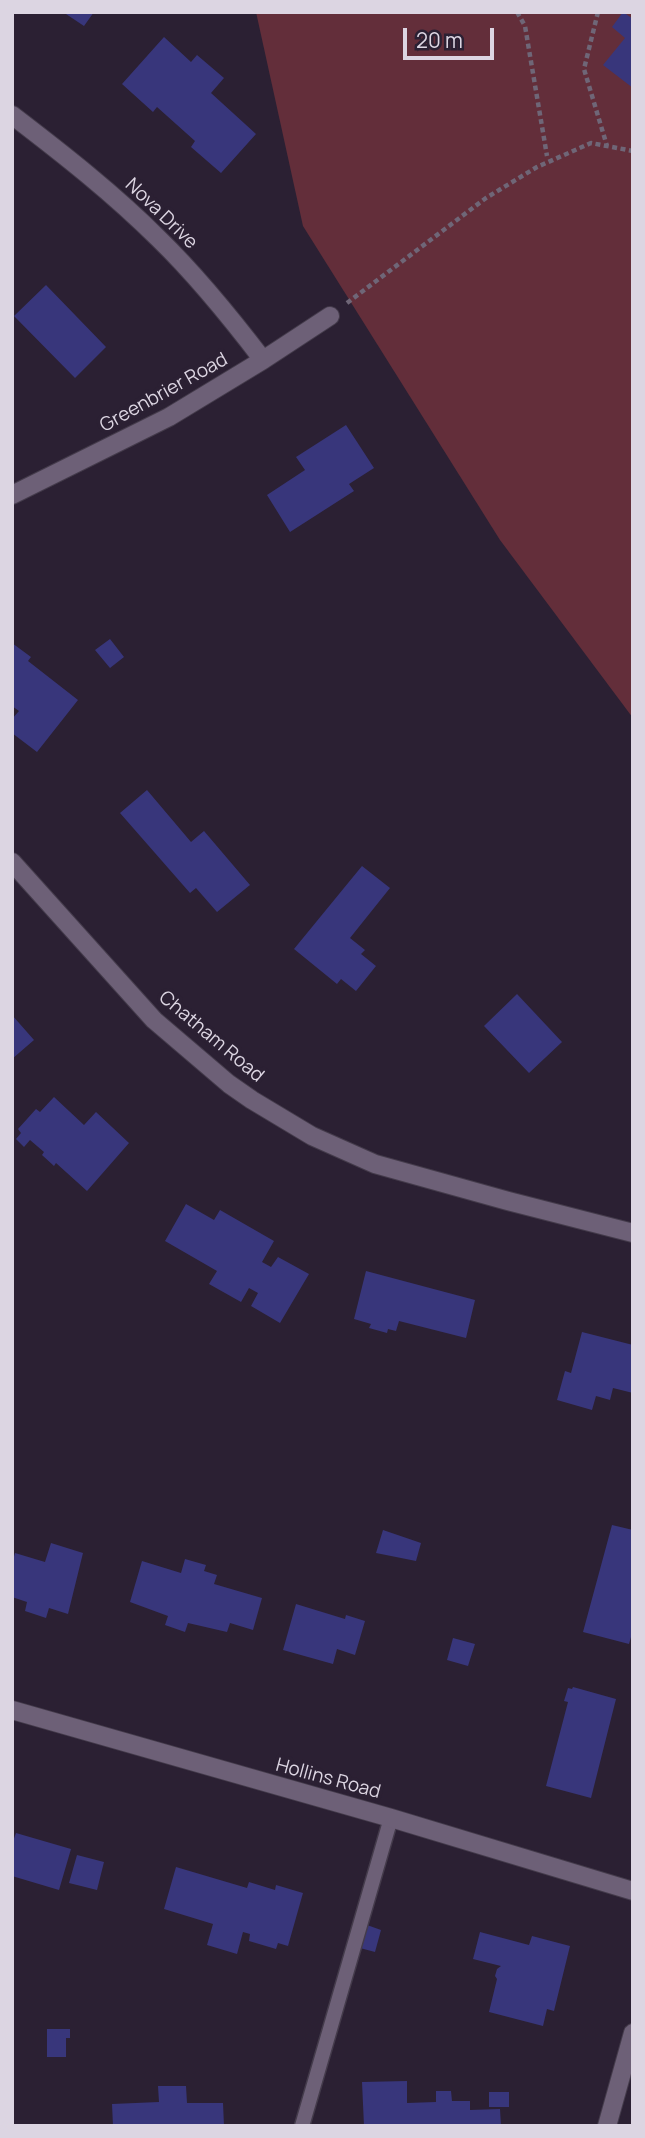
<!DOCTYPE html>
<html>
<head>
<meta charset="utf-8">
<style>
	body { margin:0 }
	#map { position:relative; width:645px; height:2138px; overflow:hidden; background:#2b2033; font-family:Manrope,sans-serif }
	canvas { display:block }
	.frame { position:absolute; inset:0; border:14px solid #dcd5e2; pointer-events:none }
	.scale { position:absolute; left:403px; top:28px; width:91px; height:32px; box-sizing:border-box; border:4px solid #dcd5e2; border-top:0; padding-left:9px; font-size:21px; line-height:24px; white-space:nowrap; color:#dcd5e2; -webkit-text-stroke:5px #2b2033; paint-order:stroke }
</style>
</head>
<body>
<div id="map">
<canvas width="645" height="2138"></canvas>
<div class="frame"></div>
<div class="scale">20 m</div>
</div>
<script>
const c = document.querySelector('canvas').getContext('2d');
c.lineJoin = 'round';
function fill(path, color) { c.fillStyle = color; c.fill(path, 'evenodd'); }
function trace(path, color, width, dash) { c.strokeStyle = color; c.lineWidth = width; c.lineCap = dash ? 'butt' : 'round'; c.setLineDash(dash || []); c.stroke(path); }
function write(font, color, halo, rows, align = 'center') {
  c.font = font + ' Manrope,sans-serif'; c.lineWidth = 7; c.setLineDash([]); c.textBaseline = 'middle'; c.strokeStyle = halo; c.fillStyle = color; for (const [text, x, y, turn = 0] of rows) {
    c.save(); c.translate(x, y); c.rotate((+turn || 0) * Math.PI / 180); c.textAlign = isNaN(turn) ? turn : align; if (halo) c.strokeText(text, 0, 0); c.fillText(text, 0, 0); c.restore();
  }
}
const green = new Path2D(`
	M256,12H633V718L500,540L303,226Z`);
const building = new Path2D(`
	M63,12H94L84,26Z
	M623,12L633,19V88L603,65L625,38L612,27Z
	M164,37L191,62L197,55L224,78L211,93L256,134L221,173L191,147L195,141L157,107L153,112L122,84Z
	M46,285L106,347L75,378L14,316Z
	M346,425L374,468L349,484L354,491L290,532L267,495L305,470L296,457Z
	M110,639L124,657L110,668L95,650Z
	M12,643L31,657L28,661L78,700L37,752L12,733V719L19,711L12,706Z
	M147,790L191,842L204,831L250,885L217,912L196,888L190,893L120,813Z
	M362,866L390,888L350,938L365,950L361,954L376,966L356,991L341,979L337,984L294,949Z
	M517,994L562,1042L529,1073L484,1026Z
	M12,1015L34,1040L12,1059Z
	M54,1097L84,1125L96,1112L129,1143L87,1191L56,1163L54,1166L42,1155L44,1152L30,1140L24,1147L16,1139L21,1133L18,1129L36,1109L40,1112Z
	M186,1204L214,1220L220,1210L274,1241L262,1262L271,1267L278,1257L309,1274L280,1323L251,1306L258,1293L249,1288L241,1302L209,1284L217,1271L165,1241Z
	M366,1271L475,1300L466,1338L399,1321L396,1331L388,1329L387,1333L369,1328L371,1324L354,1319Z
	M582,1332L633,1345V1393L613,1388L610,1400L596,1396L592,1410L557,1400L565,1371L571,1373Z
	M612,1525L633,1530V1630L629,1644L583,1632Z
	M383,1530L421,1543L416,1561L376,1553Z
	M51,1543L83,1553L68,1614L49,1608L46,1618L25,1611L27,1602L12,1597V1564L15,1553L45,1562Z
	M185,1559L206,1565L204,1571L217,1575L214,1584L262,1598L253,1630L230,1623L227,1632L188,1623L185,1632L165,1625L168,1616L130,1602L142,1561L181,1573Z
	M296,1604L345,1619L346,1615L365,1621L355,1655L337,1649L333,1664L283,1650Z
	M453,1638L475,1644L468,1666L447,1660Z
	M573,1687L616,1699L591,1798L546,1786L568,1702L564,1701L568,1688L572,1689Z
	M16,1833L71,1849L59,1890L12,1876V1844Z
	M77,1855L104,1862L97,1890L69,1883Z
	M176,1867L247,1888L249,1882L275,1890L276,1885L303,1893L288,1946L278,1943L276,1949L249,1941L250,1934L243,1932L237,1954L207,1945L213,1924L164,1909Z
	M367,1925L381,1930L375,1952L360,1948Z
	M480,1932L529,1945L532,1936L570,1946L554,2011L547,2009L543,2026L489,2012L497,1979L495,1976L497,1969L501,1966L473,1959Z
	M47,2029H70V2038H66V2057H47Z
	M407,2081V2103L436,2102V2091H451L452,2101H470V2110L500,2109L501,2126H364L362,2082Z
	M158,2086H186L187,2103H223L224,2126H113L112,2104L159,2102Z
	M489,2092H509V2107H489Z`);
const path = new Path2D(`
	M517,12L525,26L547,156
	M598,12L584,69L607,146
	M347,303L486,198L537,167L591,143L633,151`);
const lane = new Path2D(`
	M302,2126L391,1818`);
const street = new Path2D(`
	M12,115C63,154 114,194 159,239C197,276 231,318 263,360
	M12,495L169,417L263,360L330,316
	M12,862L154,1020L229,1084L252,1100L312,1136L375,1164L508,1201L633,1233
	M12,1710L391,1818L633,1891
	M607,2126L633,2033`);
const streetNames = [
	["Nova Drive",161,214,44],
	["Greenbrier Road",164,393,-29],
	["Chatham Road",211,1037,40],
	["Hollins Road",328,1779,15]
];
fill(green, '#632e3a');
fill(building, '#38367b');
trace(lane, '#443b4b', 17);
trace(street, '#443b4b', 20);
trace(path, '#6f6677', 4.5, [5, 3.5]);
trace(lane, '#6d6077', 14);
trace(street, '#6d6077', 18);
write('19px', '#dcd5e2', '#2b2033', streetNames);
</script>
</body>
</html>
